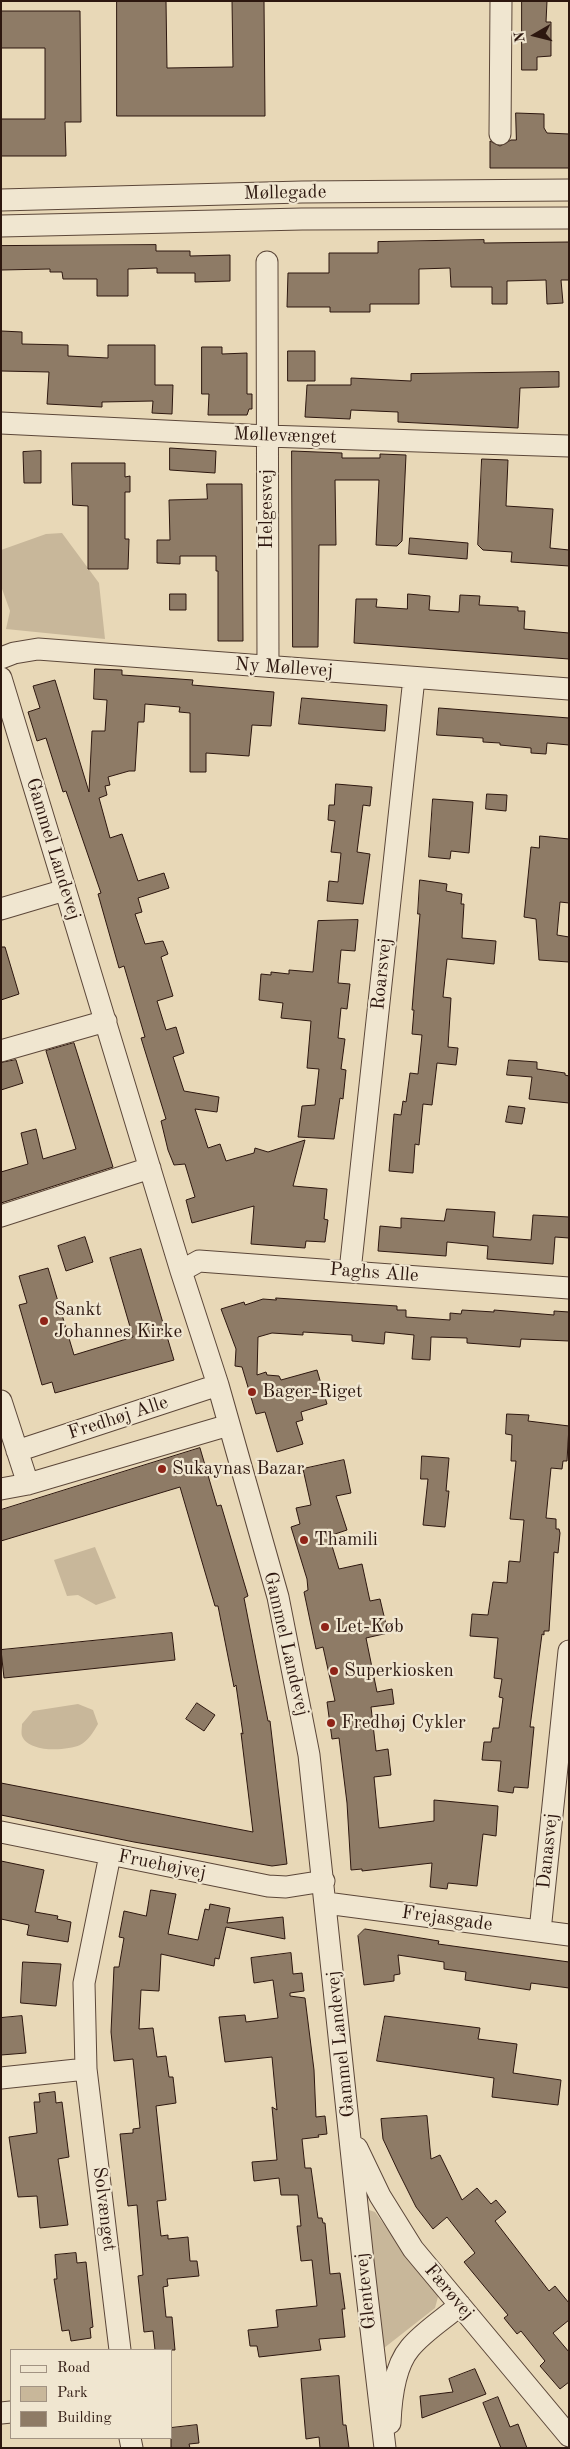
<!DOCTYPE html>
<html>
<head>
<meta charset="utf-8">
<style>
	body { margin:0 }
	#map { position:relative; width:570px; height:2449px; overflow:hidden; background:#e8d8b7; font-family:"Old Standard TT",serif }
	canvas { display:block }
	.frame { position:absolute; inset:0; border:2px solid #2d170f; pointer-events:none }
	.legend { position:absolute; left:10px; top:2349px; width:162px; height:90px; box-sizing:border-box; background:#f0e6d0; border:1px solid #a29383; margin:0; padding:6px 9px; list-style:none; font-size:15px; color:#2d170f }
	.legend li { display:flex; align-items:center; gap:10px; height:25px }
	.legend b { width:25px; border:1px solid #a29383 }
	.north { position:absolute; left:510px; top:10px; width:50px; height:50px; -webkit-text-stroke:4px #f0e6d0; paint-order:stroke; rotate:262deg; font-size:14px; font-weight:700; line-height:20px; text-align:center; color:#2d170f }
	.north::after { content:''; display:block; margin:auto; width:18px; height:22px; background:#2d170f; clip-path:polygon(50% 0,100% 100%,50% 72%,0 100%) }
</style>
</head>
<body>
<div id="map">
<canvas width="570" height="2449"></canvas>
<div class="frame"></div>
<ul class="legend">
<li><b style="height:6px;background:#f0e6d0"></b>Road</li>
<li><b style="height:14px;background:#c8b79a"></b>Park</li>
<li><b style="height:14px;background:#8e7b66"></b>Building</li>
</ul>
<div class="north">N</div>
</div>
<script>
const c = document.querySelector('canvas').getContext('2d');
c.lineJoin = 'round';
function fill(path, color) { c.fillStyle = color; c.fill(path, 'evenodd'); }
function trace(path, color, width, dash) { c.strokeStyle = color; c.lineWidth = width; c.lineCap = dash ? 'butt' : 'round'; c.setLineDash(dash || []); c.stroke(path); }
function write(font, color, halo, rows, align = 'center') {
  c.font = font + ' "Old Standard TT",serif'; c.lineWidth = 4.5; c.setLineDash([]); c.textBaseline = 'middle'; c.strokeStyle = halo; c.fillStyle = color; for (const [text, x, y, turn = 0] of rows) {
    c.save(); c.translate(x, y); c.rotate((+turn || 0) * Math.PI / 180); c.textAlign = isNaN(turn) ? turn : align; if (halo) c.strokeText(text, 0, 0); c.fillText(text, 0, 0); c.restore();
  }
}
const green = new Path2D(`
	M62,533L99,583L105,639L6,629L10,611L1,586V550L46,534Z
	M95,1547L116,1598L96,1605L78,1595L67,1596L54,1560Z
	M78,1704L93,1710L98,1724C94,1731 88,1741 80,1745C66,1751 29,1753 22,1736C21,1733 22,1727 22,1724L33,1711Z
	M363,2208L375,2212L404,2252L439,2293L435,2308L384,2348L378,2344Z`);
const building = new Path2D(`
	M117,1H166L167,68L233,67L232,1H264L265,116H117Z
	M522,1H547L546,22H551V56L537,57V70H522Z
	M1,11H80L81,122H65L66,156H1V119H45V48H1Z
	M516,113L544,114V128L547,133L569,134V168H490V141L500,146L511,140H516Z
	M484,240V243L569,242V280H561L563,303L547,304L546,280L507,281V304H492V287H451L450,268L419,269V304H370V312H330V307H287L288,273H329V253H378V242Z
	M156,245V251H190V256L230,255V281L195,282V273H157V268L128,269V296H97V279H63L62,272H50V269L1,270V246Z
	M1,331L22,332V344L68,345V356L108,358V345H155V385H173L172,414L152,413L153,401L102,402V407L47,404L49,372L1,371Z
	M202,347H222V354L247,353V394H252V409H249L247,415H208L209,394H202Z
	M288,351H315V381H288Z
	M559,372V387L520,388L518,428L398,422V412L351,410L350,419L305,417L307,385H351V378L411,381V374Z
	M170,448L216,451L215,473L170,470Z
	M41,451V483H24L23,452Z
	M292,451L342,453V458H380V454L406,455L402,541L397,546L376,545L379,480H335L336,545H319L318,647H293Z
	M482,459L508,460L506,506L553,509L550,548L569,550V566L511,562L512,552L483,550L478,545Z
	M72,463H125V477L130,476V492H125V539H129L128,569H88V506L73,505Z
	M207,484H242L243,641H218V571H216V556H180V564L157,563V540H170L169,500L207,499Z
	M410,538L468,543L467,559L409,554Z
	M170,594H186V610H170Z
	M408,594L430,596L429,610L459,612L460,595L480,596L479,605L518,607V611H525L524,629L569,633V659L354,643L356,599H377L376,607L407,609Z
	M95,669L122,670V675L193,680L192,685L274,692L271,726L252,725L249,756L206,753V772H190V713L179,712L180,707L145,704L144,722H138L135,771H129L108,777L110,785L105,786L107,795L99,798L110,838L122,834L138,881L164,873L169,888L138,898L142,912L135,914L145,944L163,941L168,954L161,957L173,996L157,1001L166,1030L176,1027L184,1053L173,1057L184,1091L219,1097L217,1112L195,1109L208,1148L220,1144L226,1161L254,1153L255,1148L268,1152L305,1140L293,1186L327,1189L324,1219L328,1220L325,1242L306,1241L305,1248L251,1244L254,1206L192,1223L186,1200L195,1197L185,1164L174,1165L168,1150L161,1121L166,1119L141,1038L145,1037L124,966L119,968L98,894L101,893L66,791L63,792L46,738L37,741L28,712L40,708L33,686L55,680L89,792L92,731H105L107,700L94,699Z
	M302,698L387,705L385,731L299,724Z
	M439,708L569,718V745L547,743L546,754L531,753V748L500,745V743L483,742V738L437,735Z
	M336,784L372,787L370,806L363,805L357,852L370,854L363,904L327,901L329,881L338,882L341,853L331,852L335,821L328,820L329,805H334Z
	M487,794L507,795L506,811L486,809Z
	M433,799L473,802L469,853L451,851L450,859L429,857Z
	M540,836L569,839V903L560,902L557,935L569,937V962L539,960L536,919L524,917L531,847L539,848Z
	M420,880L447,884L446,891L462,894L461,904H464L462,938L496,941L494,964L447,959L443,997L451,998L448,1047L458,1048L456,1065L437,1063L432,1105L423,1104L419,1145L415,1144L413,1173L389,1171L394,1114L401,1115L403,1101L406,1102L410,1073L418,1074L422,1035L412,1034L414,1010H412L420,914H418Z
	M358,920L355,951L341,950L338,983L350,984L347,1009L341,1008L338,1038L345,1039L341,1069L346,1070L343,1099L340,1098L334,1139L298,1137L302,1106L315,1105L319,1069L307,1068L311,1021L281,1018L283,1003L259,1000L261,974L271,975V972L289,974V970L313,972L318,921Z
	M1,947H5L19,994L1,1000Z
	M74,1043L113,1167L1,1203V1172L28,1164L21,1133L36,1129L43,1159L76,1149L46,1051Z
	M16,1060L23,1083L1,1090V1063Z
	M509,1060L537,1062V1069L565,1073V1075L569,1076V1103L529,1099L532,1077L507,1075Z
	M509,1106L525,1108L522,1124L506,1122Z
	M447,1209L495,1212L493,1237L531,1240L533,1215L569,1217V1238L555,1237L553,1264L487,1259L488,1246L447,1242L446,1256L378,1251L380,1226L401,1228V1218L444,1221Z
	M85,1237L93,1262L66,1271L58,1246Z
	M141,1249L174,1360L55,1393L52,1382L42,1385L19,1305L27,1303L19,1276L48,1268L74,1355L133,1337L110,1258Z
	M276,1298L397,1306V1310H406V1317L450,1320V1313L461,1314L462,1310L494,1312V1310L554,1315V1311L569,1312V1341L521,1339L520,1347L467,1343V1338L431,1337L430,1360L412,1359L414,1335L385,1332L384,1344L352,1341V1335L303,1332V1335L272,1333L258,1337L257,1375L266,1372L267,1375L279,1376L281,1380L317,1370L327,1404L301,1412L303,1420L296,1422L303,1444L277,1452L265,1412L256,1414L242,1367L235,1366L236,1349L221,1309L244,1302L245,1305L263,1299L276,1300Z
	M507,1414L529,1415L528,1421L569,1426L567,1461H563L562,1469L551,1468L546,1518L556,1519V1529H559L560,1533L558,1553L554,1552L549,1631H544V1635L542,1634L530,1727H534L528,1788L514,1787L513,1793L498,1791L501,1761L482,1760L484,1742H491L493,1728H499L503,1698L499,1697L502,1679L494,1678L498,1638L470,1636L472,1614L488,1615L493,1582L507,1583L509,1561L520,1562L524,1520L510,1519L516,1461H511L512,1435L506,1434Z
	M200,1448L217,1506L221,1505L248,1596L244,1598L268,1721H270L287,1864L272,1866L134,1842L1,1815V1783L253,1832L241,1733L243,1734L236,1685L234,1687L218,1606H215L180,1487L1,1541V1510Z
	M422,1456L449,1458L446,1491H449L445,1527L423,1525L428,1479H421Z
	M344,1460L351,1493L336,1496L347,1530L329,1536L339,1569L362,1564L370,1601L380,1599L388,1633L366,1638L377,1692L392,1689L394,1704L371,1707L376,1751L388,1749L391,1775L374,1777L379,1828L434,1821V1800L498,1806L496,1836L483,1834L477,1886L448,1883L447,1889L430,1887L432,1863L362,1871V1869L351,1870L347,1803L339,1738L332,1739L327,1702L335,1701L323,1647L316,1649L304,1592L308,1590L307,1579L291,1527L300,1524L296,1508L311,1505L303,1469Z
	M172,1633L175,1660L4,1678L1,1650Z
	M197,1703L215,1715L204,1731L186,1719Z
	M1,1861L44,1870L35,1912L58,1916L57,1919L71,1922L68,1942L27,1935L29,1925L1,1919Z
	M151,1890L176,1894L168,1934L198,1940L205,1909L209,1910L210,1904L230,1908L227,1923L283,1917L285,1939L226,1927L219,1959L215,1958L214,1966L161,1954L159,1991L141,1990L139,2029L153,2028L157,2057L166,2056L169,2077H173L176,2103L156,2106L166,2200L157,2201L161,2236L168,2235V2239L188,2237L190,2261H197L199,2276L167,2279L168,2286L163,2287L166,2317H172L175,2350H155L153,2331L144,2332L138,2276L143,2275L137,2205L128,2206L120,2134L133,2133V2129L140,2128L133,2059L114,2061L111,2032L114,1967H119L124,1938L119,1937L124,1911L146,1916Z
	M365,1929L439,1941L438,1944L569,1962V1988L531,1983L530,1990L465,1980L466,1972L444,1969V1962L398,1955L400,1974L394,1975V1981L364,1985L358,1936Z
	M291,1953L293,1974L302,1973L304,1991L290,1993V1996L305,1998L314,2070L316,2117L325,2116L327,2134L318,2135L319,2137L302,2139L305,2168H311L318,2218H322L323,2223H325L330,2274L340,2273L345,2309H342L345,2337L319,2339L321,2350L259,2357L257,2346H250L248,2330L278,2327L276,2310L317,2306L312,2260L301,2261L297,2226H301L298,2195H281L279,2178L254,2181L252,2162L277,2160L272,2107L277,2110L272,2057L225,2062L219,2017L245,2015L246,2022L278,2018L273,1980L254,1983L251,1958Z
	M23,1962L61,1964L56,2006L21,2003Z
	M22,2016L26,2053L1,2055V2018Z
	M385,2016L480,2028L478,2039L517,2044L513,2073L561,2080L558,2105L492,2097L494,2078L377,2061Z
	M55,2092L56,2103L62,2102L69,2157L58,2159L68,2225L40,2228L37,2196L18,2197L9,2137L37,2133L34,2102H40L39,2094Z
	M427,2116L431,2159L440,2155L462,2200L477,2188L491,2204L496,2200L506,2212L495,2221L549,2291L555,2286L569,2303V2320L553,2333L569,2352V2382L560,2389L540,2366L545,2361L521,2331L517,2334L504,2318L508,2315L464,2262L475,2253L447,2217L433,2229L416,2207L398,2171L383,2139L381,2119Z
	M76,2253L77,2263L86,2262L93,2327L90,2328L91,2338L71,2341L69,2330L62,2331L54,2279H57L55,2255Z
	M475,2369L486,2394L422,2418L420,2396L453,2392L449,2379Z
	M339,2376L343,2425H346L349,2448H320L319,2437L306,2439L301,2379Z
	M498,2397L510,2427L518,2424L527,2448H501L483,2403Z
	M197,2425L199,2443L189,2444L190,2448H171V2428Z`);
const minor = new Path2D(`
	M500,134L501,1
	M1,200L302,192L569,190
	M1,226L302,219L569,218
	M267,262L268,666
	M1,423L267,436L569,446
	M1,658L14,653L38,649L569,689
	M1,678L181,1271L218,1385L278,1597L309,1755L363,2261L385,2448
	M1,909L65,890
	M1,1051L106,1021
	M1,1216L150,1168
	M181,1271L199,1261L569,1288
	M350,1271L414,678
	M1,1401L28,1484
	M17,1451L218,1385
	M1,1489L28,1484L229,1425
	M1,1832L268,1886L286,1887L324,1881
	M110,1855L84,1983L86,2069L120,2350
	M326,1903L569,1935
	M540,1931L569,1651
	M1,2078L86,2069
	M357,2148L380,2196L413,2249L569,2436
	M1,2413L11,2412
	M390,2423C391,2399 394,2367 410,2348C423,2332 444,2319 460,2305
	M130,2438L132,2448`);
const markers = [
	[44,1321,5,"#8f2418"],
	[252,1392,5,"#8f2418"],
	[162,1469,5,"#8f2418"],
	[304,1540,5,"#8f2418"],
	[325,1627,5,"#8f2418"],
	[334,1671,5,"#8f2418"],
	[331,1723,5,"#8f2418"]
];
const streetNames = [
	["Møllegade",285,193,-1],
	["Møllevænget",285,436,2],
	["Helgesvej",267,509,-90],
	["Ny Møllevej",284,668,4],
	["Gammel Landevej",53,849,73],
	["Roarsvej",382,974,-84],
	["Paghs Alle",374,1273,4],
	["Fredhøj Alle",118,1418,-18],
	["Gammel Landevej",286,1644,77],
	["Danasvej",548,1851,-84],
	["Fruehøjvej",162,1865,11],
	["Frejasgade",447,1919,8],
	["Gammel Landevej",341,2044,-96],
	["Solvænget",104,2209,83],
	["Glentevej",366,2291,-96],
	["Færøvej",449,2292,50]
];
const poiNames = [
	["Sankt",54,1310],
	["Johannes Kirke",54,1332],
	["Bager-Riget",262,1392],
	["Sukaynas Bazar",172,1469],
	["Thamili",314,1540],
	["Let-Køb",335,1627],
	["Superkiosken",344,1671],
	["Fredhøj Cykler",341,1723]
];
fill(green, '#c8b79a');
fill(building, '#8e7b66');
trace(building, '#2d170f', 1);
trace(minor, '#5c4739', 23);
trace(minor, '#f0e6d0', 21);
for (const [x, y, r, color] of markers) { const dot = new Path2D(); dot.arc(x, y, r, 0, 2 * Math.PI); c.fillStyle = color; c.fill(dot); trace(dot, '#f0e6d0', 2); }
write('19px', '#2d170f', '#f0e6d0', streetNames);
write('19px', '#2d170f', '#f0e6d0', poiNames, 'left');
</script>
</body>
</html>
